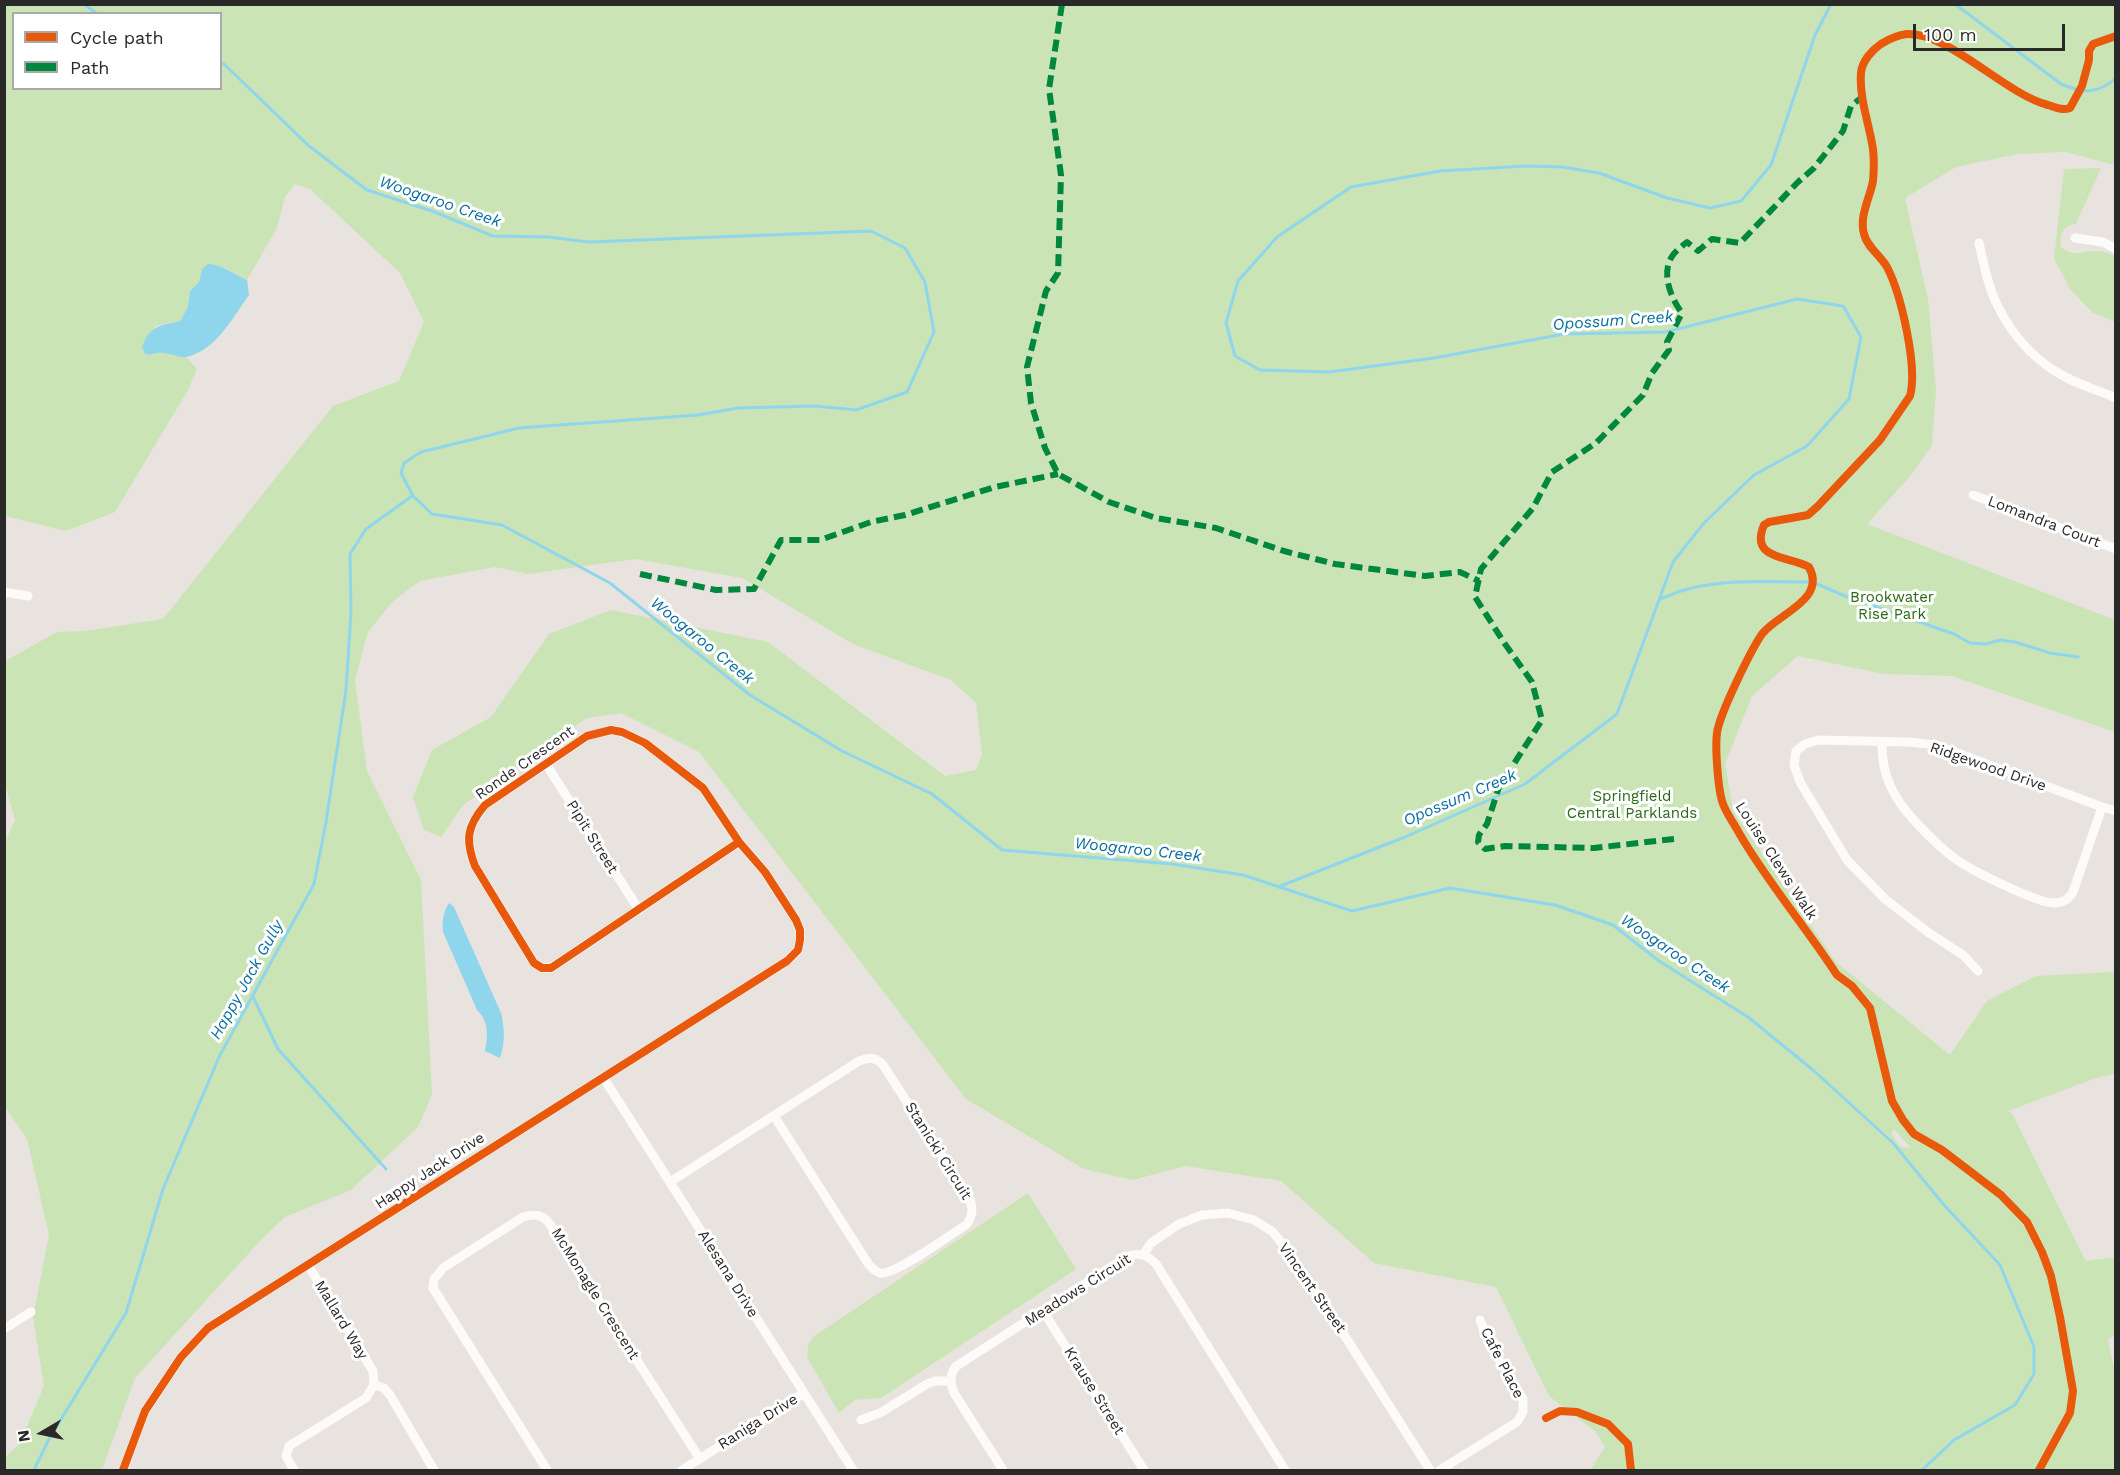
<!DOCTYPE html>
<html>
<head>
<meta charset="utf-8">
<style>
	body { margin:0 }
	#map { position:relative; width:2120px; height:1475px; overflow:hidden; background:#e8e3de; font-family:"Work Sans",sans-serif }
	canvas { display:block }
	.frame { position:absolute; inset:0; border:6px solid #292929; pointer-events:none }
	.legend { position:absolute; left:12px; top:12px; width:210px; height:78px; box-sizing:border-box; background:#fff; border:2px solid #a9a9a9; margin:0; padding:8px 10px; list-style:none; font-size:18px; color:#292929 }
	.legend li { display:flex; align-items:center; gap:12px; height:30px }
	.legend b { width:30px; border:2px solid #a9a9a9 }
	.north { position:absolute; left:12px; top:1403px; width:60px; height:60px; -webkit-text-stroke:4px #fff; paint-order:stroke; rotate:261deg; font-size:16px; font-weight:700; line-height:24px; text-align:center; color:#292929 }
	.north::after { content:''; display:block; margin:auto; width:21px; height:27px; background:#292929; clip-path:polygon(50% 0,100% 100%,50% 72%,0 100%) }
	.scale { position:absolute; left:1913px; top:24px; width:152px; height:27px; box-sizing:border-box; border:3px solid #292929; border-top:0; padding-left:8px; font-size:18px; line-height:21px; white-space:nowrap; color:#292929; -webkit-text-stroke:4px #fff; paint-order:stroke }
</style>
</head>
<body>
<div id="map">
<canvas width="2120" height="1475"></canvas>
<div class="frame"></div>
<ul class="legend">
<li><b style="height:8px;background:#e8590c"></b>Cycle path</li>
<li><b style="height:8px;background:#00873e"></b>Path</li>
</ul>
<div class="north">N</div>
<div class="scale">100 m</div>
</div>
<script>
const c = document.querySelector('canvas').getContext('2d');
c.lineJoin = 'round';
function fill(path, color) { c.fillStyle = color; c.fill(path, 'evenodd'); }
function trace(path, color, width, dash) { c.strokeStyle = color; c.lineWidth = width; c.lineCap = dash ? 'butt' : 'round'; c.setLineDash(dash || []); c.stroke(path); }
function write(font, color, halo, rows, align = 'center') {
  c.font = font + ' "Work Sans",sans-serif'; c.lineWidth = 6; c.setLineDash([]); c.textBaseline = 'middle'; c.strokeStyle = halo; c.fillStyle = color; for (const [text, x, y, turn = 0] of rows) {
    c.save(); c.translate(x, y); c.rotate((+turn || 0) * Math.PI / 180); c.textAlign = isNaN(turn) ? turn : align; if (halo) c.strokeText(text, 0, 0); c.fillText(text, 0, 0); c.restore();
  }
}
const green = new Path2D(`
	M5,5H2115V165L2065,152L2018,154L1956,167L1905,198L1928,299L1936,390L1932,445L1912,474L1867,524L2115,620V732L1952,676L1884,674L1798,656L1752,696L1725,764L1733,811L1836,962L1950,1055L1987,1001L2036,976L2111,972L2115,971V1074L2096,1078L2008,1111L2013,1115L2084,1258L2087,1261L2115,1257V1334L2108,1339L2115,1374V1470H1590L1605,1447L1596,1432L1549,1396L1496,1287L1374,1263L1281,1181L1185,1166L1133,1180L1084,1169L966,1099L699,752L621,713L587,718L463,805L441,837L424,830L413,797L432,750L491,717L549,634L611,610L768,642L945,776L976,770L982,755L976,703L951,680L853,644L742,578L635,559L528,574L495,567L420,581L393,601L368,632L355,680L367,771L421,880L432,1095L418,1127L351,1190L285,1217L260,1241L135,1378L102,1470H5V1457L19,1445L44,1386L33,1317L49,1235L27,1139L5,1107L4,844L15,820L5,784V661L57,632L85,631L163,619L333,406L399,381L424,322L400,273L310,189L295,184L285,197L277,228L247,280L226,268L202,269L199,282L190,291L188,307L180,321L155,326L145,354C153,356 158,352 165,353C172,354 178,357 186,357L197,369L188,390L115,512L66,531L5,516ZM14,14H220V88H14ZM1894,1129L1910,1147V1148L1900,1147L1891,1133Z
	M2101,168L2076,224C2062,226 2060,234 2061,247C2079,263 2091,241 2115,257V322L2092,312L2070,289L2054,258L2064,169Z
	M1028,1193L1076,1269L881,1398L855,1400L839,1413L807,1357L808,1346L813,1337Z`);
const water = new Path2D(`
	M208,264C221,264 234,274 247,280L249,295C232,318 217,350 186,357C178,358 171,353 163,353C156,352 152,356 145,354L142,347C150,325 160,326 180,321L188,307L190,291L199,282L202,269Z
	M449,903L454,907L501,1013C505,1030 505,1042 500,1058L485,1051C488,1035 489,1022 477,1010L443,932C442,922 443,912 449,903Z`);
const stream = new Path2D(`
	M83,4L98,14
	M1955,4L2061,84C2082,93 2097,95 2116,78
	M220,63L224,64L309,146L367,190L432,211L493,236L548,237L589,242L871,231L905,248L925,282L934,332L907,392L856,410L815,406L738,408L698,415L519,428L421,452L404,463L401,473L413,496L432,514L502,525L610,583L750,695L842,751L932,794L1002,850L1172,864L1243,875L1352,911L1450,888L1555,905L1613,925L1659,961L1748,1017L1813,1070L1893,1143L1944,1205L2000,1265L2034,1347V1374L2015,1405L1954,1440L1922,1470
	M1817,584L1845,596L1954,634L1970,643L1986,644L2000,640L2015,642L2050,653L2078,657
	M1661,599C1704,577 1761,582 1809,582
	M1278,887L1405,837L1525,784L1617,714L1673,562L1704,523L1754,475L1807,446L1849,399L1861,337L1843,306L1797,299L1666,332L1564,334L1434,358L1329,372L1260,370L1235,356L1226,323L1238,281L1277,237L1351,187L1440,171L1526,166L1562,167L1599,173L1667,198L1710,208L1741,201L1771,165L1815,35L1831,4
	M253,997L278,1049L386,1169
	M34,1470L49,1439L126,1313L163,1189L220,1055L314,884L326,822L346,690L351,612L350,554L366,529L412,496`);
const street = new Path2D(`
	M2075,238L2103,242L2116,249
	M1979,243C1983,260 1986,277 1992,293C2005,326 2029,357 2060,374C2077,384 2097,390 2116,398
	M1973,495L2116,549
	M4,592L28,596
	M1882,742C1882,762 1885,777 1895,795C1906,815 1936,844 1954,858C1970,870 2037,903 2054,903C2063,903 2069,899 2073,892L2102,807
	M546,764L639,910
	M1978,971L1963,955L1929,933L1885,899L1847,860L1800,782L1794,765L1796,751L1805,744L1818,740L1909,742L1936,745L2102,807L2116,811
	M603,1077L853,1470
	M670,1182L859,1061C869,1057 876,1057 883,1065L970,1199C973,1210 973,1216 966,1225C951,1234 894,1276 880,1273C876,1272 872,1268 869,1265L774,1116
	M1143,1255L1151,1243L1179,1224L1202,1215L1228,1213L1254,1220L1273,1232L1289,1253L1343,1333L1430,1470
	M1043,1311L1144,1470
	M4,1329L31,1312
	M374,1385L384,1388L390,1395L434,1470
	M861,1420L880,1413L927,1384L935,1381H951
	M123,1470L145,1411L181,1357L208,1328L787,961L798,950L800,940V930L796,920L765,872L739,842L703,788L645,743L622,732L611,730L587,736L485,805C467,826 465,840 475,866L534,963L542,968H551L739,842
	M294,1470L286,1456L289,1446L366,1398L374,1385L373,1371L308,1265
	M547,1470L433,1288L434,1279L443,1268L523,1217C536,1213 544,1215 551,1226L700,1459
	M682,1470L804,1393
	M1003,1470L954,1393C950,1383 950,1376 955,1367L1128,1256C1140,1252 1148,1255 1156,1264L1285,1470
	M1440,1470L1517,1422L1523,1412V1399L1490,1345L1480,1320`);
const quiet = new Path2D(`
	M1062,4L1049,89L1061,175L1058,273L1046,291L1027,367L1031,403L1045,448L1058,474L1109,502L1156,518L1216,528L1284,551L1335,564L1425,576L1460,572L1479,581
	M640,574L716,590L754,589L781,540H820L871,522L905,515L995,487L1058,474
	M1674,839L1594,848L1505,846L1485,849L1478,842L1479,835L1487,824L1499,787L1542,720L1532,682L1505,644L1475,597L1481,569L1533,508L1552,472L1596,443L1643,395L1652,373L1669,350L1667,342L1682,313C1671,299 1660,272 1673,255C1676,251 1682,246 1687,242L1698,251L1712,239L1740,243L1798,182L1814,168L1843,131L1851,106L1862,97`);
const cycleway = new Path2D(`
	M1546,1418L1560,1411L1577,1412L1608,1424L1628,1444L1631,1470
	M123,1470L145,1411L181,1357L208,1328L787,961L798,950L800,940V930L796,920L765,872L739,842L703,788L645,743L622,732L611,730L587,736L485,805C467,826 465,840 475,866L534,963L542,968H551L739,842
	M2039,1470L2070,1413L2073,1391L2060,1317L2051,1276L2042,1252L2027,1222L2001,1195L1942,1150L1914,1134L1903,1120L1892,1101L1870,1008L1852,986L1837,975C1806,927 1768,883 1739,833C1734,823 1725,812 1722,801C1718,787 1715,748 1717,733C1719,715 1751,650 1762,634C1777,614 1827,600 1809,567C1789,556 1749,560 1764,525L1769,522L1808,515L1818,506L1880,440L1910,396C1918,367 1901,294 1887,267C1880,255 1867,247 1864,234C1859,216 1870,198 1873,181C1874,171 1874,159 1873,149C1869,123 1859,98 1861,73C1862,61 1872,50 1881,44C1889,39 1898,35 1907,34C1948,32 2005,94 2048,105C2055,107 2062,111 2070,108L2082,86L2089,60V51L2093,44L2116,36`);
const streetNames = [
	["Lomandra Court",2044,522,21],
	["Ronde Crescent",525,763,-35],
	["Ridgewood Drive",1988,767,19],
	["Pipit Street",592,837,58],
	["Louise Clews Walk",1776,861,57],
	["Stanicki Circuit",938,1151,58],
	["Happy Jack Drive",430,1171,-33],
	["Alesana Drive",728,1274,58],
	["Vincent Street",1312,1288,55],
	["Meadows Circuit",1078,1290,-32],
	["McMonagle Crescent",595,1294,58],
	["Mallard Way",341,1320,59],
	["Cafe Place",1502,1363,63],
	["Krause Street",1094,1391,58],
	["Raniga Drive",758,1422,-32]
];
const parkNames = [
	["Brookwater",1892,598],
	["Rise Park",1892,615],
	["Springfield",1632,797],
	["Central Parklands",1632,814]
];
const waterNames = [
	["Woogaroo Creek",440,202,19],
	["Opossum Creek",1613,321,-4],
	["Woogaroo Creek",702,641,39],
	["Opossum Creek",1460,798,-23],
	["Woogaroo Creek",1138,850,6],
	["Woogaroo Creek",1675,954,34],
	["Happy Jack Gully",247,980,-61]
];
fill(green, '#cae4b6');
fill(water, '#8fd6ed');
trace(stream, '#8fd6ed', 3);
trace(street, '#fcfbfa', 9);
trace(quiet, '#00873e', 6, [12, 6]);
trace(cycleway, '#e8590c', 8);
write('15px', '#292929', '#fff', streetNames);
write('15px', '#2a6917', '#fff', parkNames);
write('italic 16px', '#086e9e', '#fff', waterNames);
</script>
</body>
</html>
